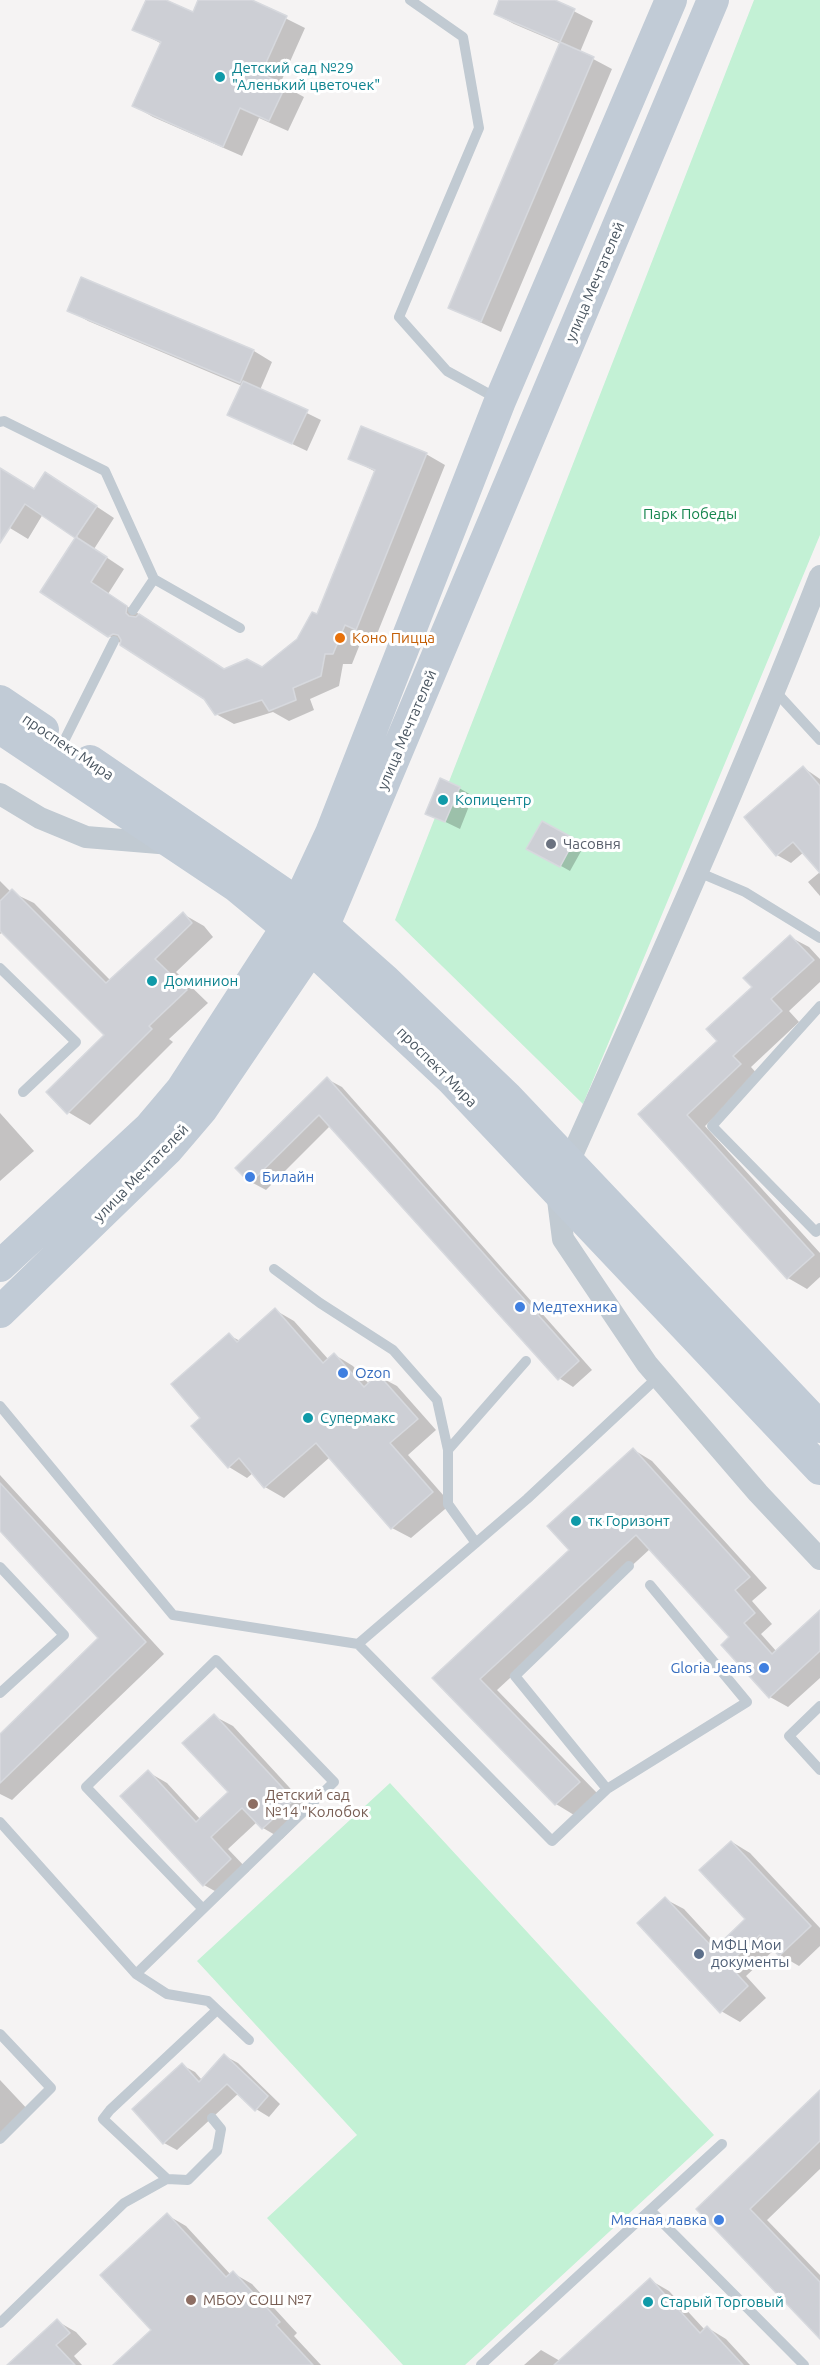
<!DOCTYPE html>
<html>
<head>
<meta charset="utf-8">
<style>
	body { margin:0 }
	canvas { display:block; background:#f5f3f3 }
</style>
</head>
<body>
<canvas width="820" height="2365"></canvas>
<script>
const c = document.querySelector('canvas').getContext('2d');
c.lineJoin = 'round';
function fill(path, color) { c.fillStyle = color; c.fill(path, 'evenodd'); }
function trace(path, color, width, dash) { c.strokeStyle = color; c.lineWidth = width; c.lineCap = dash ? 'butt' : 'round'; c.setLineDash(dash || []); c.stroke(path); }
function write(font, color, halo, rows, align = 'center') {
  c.font = font + ' Ubuntu,sans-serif'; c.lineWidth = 6; c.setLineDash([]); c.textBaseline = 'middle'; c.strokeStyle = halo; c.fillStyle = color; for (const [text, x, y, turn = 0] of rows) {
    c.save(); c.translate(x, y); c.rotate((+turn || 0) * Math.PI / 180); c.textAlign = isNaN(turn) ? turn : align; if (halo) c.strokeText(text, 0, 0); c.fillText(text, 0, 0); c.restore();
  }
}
const green = new Path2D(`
	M754,0H820V535L583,1104L395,920Z
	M390,1783L714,2135L465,2365H403L267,2218L357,2135L197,1961Z`);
const shadow = new Path2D(`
	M147,0H163L194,14L200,0H249L305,28L280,84L304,97L288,131L259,118L242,156L153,117L134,106L162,44L134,29Z
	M501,0H552L593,21L580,52L612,69L501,332L450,308L561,44L514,24L495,14Z
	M82,279L254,351L272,362L260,390L321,420L307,451L229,414L242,386L88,321L69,310Z
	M426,454L445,465L375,639L364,634L352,664H343L339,686L310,699L314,710L289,721L273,712L234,724L216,714L205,698L42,592L78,537L43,514L28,539L0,522V470L35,491L64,485L114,518L94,549L124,569L108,594L225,670L262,669L298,640L318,616L376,472L349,458Z
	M804,768L820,779V871L804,852L791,863L777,855Z
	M459,788L473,796L460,829L427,813Z
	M542,823L584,846L570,871L529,848Z
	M820,872V896L808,882Z
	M0,881L11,892L34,903L111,981L183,914L204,926L213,937L176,972L208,1003L169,1039L173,1042L90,1125L68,1112L106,1035L3,932L0,934Z
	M790,937L809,947L820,959V982L789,1011L799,1022L751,1067L759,1076L705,1126L820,1253V1277L807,1289L788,1278L640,1115L719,1041Z
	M327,1079L342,1087L592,1370L573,1387L559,1378L330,1126L266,1190L251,1182L237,1168Z
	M0,1113L34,1151L0,1181Z
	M275,1310L294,1321L329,1360L335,1355L353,1366L369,1384L378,1376L397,1386L436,1430L408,1455L451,1504L411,1538L392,1528L330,1457L284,1498L265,1487L253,1473L247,1478L229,1467L202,1418L229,1335L240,1341Z
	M634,1450L652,1461L767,1588L752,1601L772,1624L761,1634L777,1652L820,1615V1678L788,1707L770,1697L731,1637L650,1549L497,1690L597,1793L574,1815L556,1804L434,1678L571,1550Z
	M0,1475L164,1654L12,1800L0,1794V1737L100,1639L0,1529Z
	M214,1716L233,1726L311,1811L282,1839L263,1828L257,1822L228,1849L249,1871L222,1895L204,1885L148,1772L167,1783L201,1820L230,1792Z
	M732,1842L750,1853L820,1928V1946L799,1966L780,1955L775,1949L746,1976L766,1998L740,2022L721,2011L665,1899L684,1909L718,1946L747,1919Z
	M225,2056L238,2063L280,2104L269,2117L256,2109L239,2093L177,2150L164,2143L182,2065L195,2072L202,2080Z
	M0,2080L31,2113L0,2140Z
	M820,2092V2169L767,2220L820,2275V2337L698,2210Z
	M167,2215L186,2226L231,2275L233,2273L252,2284L297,2333L294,2336L321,2365H115L153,2330Z
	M650,2280L669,2291L705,2330L708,2328L726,2339L750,2365H524L541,2350L560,2361Z
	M57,2321L76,2332L87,2344L74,2356L82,2365H23Z`);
const building = new Path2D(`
	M146,0H166L193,12L198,0H252L287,16L261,74L286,85L269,121L240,108L223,147L132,106L161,42L132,30Z
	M499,0H555L575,9L560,42L494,14Z
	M560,42L594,57L481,322L448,308Z
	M81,277L254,350L240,383L67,311Z
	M243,381L308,410L292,444L227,415Z
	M361,426L427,453L356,630L345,625L333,654H325L321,676L293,688L296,700L269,711L262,700L215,715L204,699L120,645L121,640L118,635L113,634L108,637L40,592L75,538L25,504L0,543V468L34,489L45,472L97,506L76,537L107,557L91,582L127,606L126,613L129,616L136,617L139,614L224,669L247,659L262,667L297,639L312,612L317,614L375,470L348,459Z
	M803,766L820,786V873L793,842L776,856L744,817Z
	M440,778L460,787L445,822L425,814Z
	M542,821L575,839L560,867L526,849Z
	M12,889L106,983L183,912L192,923L155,959L187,990L149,1026L152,1029L67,1114L46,1092L104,1035L0,931V901Z
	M790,935L814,960L771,999L782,1011L733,1056L741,1064L687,1115L814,1255L787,1279L638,1114L717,1041L706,1029L752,987L743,978Z
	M327,1077L579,1361L558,1380L319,1115L250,1183L235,1168Z
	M275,1308L323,1363L334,1353L364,1387L378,1374L418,1419L390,1443L433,1492L391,1529L316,1443L264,1488L239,1458L228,1468L191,1426L200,1418L171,1384L229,1333L237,1342Z
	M633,1448L750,1577L735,1590L755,1613L744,1623L772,1654L820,1610V1651L769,1698L721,1645L729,1637L636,1535L480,1679L580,1782L555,1805L432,1678L569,1550L547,1526Z
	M0,1483L146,1642L0,1783V1734L98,1638L0,1531Z
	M214,1714L294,1800L262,1829L242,1808L211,1837L231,1859L203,1886L120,1796L148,1770L196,1822L228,1792L182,1743Z
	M731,1841L811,1926L779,1956L760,1935L728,1964L748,1986L720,2013L637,1923L665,1897L714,1949L745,1919L699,1870Z
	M224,2054L268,2096L255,2111L227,2084L163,2144L132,2109L182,2063L199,2082Z
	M820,2090V2141L750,2209L820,2282V2339L696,2209Z
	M167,2213L226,2277L233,2271L280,2322L276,2325L313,2365H113L151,2330L100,2275Z
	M650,2278L700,2333L707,2326L743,2365H554Z
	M57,2319L70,2333L56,2345L75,2365H7Z`);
const lane = new Path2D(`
	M410,0L463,37L479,128L399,317L447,371L498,399
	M0,422L4,421L105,471L154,579L133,610
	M154,579L240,628
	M775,691L820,740
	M63,743L114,641
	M698,872L745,892L820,938
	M0,968L76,1042L23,1092
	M820,1006L712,1126L816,1232L820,1228
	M274,1269L320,1303L393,1350L437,1400L448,1450V1504L476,1543
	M0,1406L173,1615L358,1644L527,1499L658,1377
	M448,1450L526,1361
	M0,1567L64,1635L0,1693
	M358,1644L552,1841L607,1789L747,1702L650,1585
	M820,1706L789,1736L820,1770
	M607,1789L515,1676L629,1566
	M0,1822L136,1974L167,1994L208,2001L249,2040
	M136,1974L334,1782L216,1660L86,1787L203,1909
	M0,2034L51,2088L0,2139
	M212,2118L221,2129L217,2151L188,2180L167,2179L103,2119L110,2110L217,2010
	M651,2211L804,2365
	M0,2323L124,2203L167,2179
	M481,2365L722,2144`);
const street = new Path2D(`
	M0,794L40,818L86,837L171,844
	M569,1162C656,968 743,774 820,576
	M557,1192L563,1239L647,1364L758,1493L820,1559`);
const secondary = new Path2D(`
	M0,701L43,730
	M0,728L236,886L311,948L451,1079L820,1469
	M90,761L299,904L386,981L507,1097L820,1427
	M0,1266L149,1128L182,1089L287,927L331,833L500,401L671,0
	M0,1312L167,1150L202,1109L311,948L324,925L713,0`);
const markers = [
	[220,77,6,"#0f9aa8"],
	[340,638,6,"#e8710a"],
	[443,800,6,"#0f9aa8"],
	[551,844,6,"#6b7280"],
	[152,981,6,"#0f9aa8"],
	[250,1177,6,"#3f7fe0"],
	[520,1307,6,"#3f7fe0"],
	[343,1373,6,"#3f7fe0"],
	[308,1418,6,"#0f9aa8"],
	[576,1521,6,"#0f9aa8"],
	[764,1668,6,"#3f7fe0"],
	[253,1804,6,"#8d6e63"],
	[699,1954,6,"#5c6f8a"],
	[719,2220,6,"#3f7fe0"],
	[191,2300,6,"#8d6e63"],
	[648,2302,6,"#0f9aa8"]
];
const cultureNames = [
	["Детский сад №29",232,68],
	["\"Аленький цветочек\"",232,85],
	["Копицентр",455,800],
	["Доминион",164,981],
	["Супермакс",320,1418],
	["тк Горизонт",588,1521],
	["Старый Торговый",660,2302]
];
const streetNames = [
	["улица Мечтателей",595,282,-67],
	["улица Мечтателей",407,730,-67],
	["проспект Мира",68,747,34],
	["проспект Мира",437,1067,45],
	["улица Мечтателей",141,1173,-46]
];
const parkNames = [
	["Парк Победы",690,514]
];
const foodNames = [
	["Коно Пицца",352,638]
];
const worshipNames = [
	["Часовня",563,844]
];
const shopNames = [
	["Билайн",262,1177],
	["Медтехника",532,1307],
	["Ozon",355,1373],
	["Gloria Jeans",752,1668,"right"],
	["Мясная лавка",707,2220,"right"]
];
const educationNames = [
	["Детский сад",265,1795],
	["№14 \"Колобок",265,1812],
	["МБОУ СОШ №7",203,2300]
];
const serviceNames = [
	["МФЦ Мои",711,1945],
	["документы",711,1962]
];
fill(green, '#c3f1d5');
fill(shadow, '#0003');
fill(building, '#cdcfd5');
trace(building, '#d7d9de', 1.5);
trace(lane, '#c1cad2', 10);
trace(street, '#c1cad2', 22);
trace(secondary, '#c1cbd6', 32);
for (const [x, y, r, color] of markers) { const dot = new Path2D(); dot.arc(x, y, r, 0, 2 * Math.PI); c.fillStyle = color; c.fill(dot); trace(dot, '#fff', 2); }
write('15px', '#0d838f', '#fff', cultureNames, 'left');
write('15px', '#4a5661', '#fff', streetNames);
write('15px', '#17864f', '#fff', parkNames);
write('15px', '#c56008', '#fff', foodNames, 'left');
write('15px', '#5b616d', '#fff', worshipNames, 'left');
write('15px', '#366cbe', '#fff', shopNames, 'left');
write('15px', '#785e54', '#fff', educationNames, 'left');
write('15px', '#4e5e75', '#fff', serviceNames, 'left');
</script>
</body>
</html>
